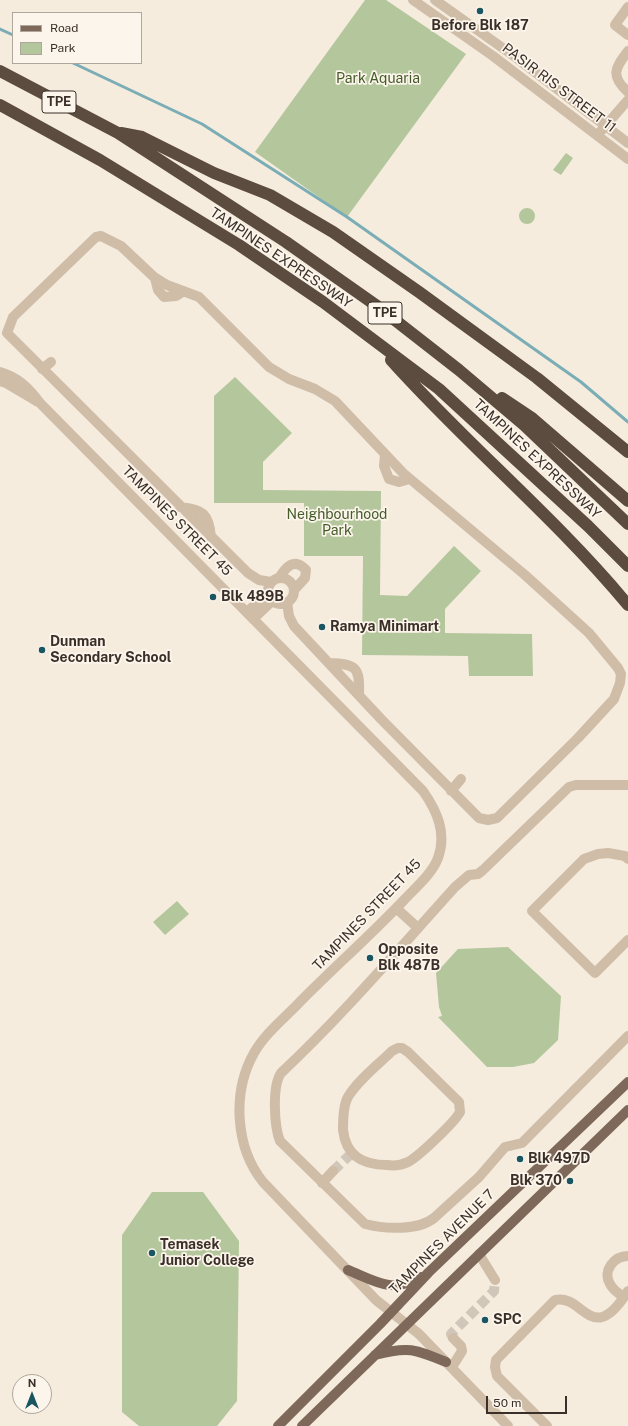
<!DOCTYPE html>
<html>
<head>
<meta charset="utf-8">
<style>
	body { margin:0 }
	#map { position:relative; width:628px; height:1426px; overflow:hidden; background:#f5ecde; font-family:"Public Sans",sans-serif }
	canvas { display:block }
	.legend { position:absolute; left:12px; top:12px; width:130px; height:52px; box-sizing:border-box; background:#fcf5eb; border:1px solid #afa69d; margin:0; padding:5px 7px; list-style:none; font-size:12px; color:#3b3029 }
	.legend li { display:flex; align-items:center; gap:8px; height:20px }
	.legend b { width:20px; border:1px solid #afa69d }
	.north { position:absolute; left:12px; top:1374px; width:40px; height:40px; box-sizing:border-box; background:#fcf5eb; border:1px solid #afa69d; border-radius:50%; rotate:0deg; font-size:11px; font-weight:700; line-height:16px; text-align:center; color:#3b3029 }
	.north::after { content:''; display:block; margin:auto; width:14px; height:18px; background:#1a5661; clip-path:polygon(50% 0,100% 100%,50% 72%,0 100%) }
	.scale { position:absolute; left:486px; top:1396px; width:81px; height:18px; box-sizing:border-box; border:2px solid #3b3029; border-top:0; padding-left:5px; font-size:12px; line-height:14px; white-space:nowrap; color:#3b3029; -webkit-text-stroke:3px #fcf5eb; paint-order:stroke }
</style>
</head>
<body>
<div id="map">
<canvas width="628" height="1426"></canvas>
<ul class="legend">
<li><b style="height:5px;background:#7e6859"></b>Road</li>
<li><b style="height:11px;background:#b4c69c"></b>Park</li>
</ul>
<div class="north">N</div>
<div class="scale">50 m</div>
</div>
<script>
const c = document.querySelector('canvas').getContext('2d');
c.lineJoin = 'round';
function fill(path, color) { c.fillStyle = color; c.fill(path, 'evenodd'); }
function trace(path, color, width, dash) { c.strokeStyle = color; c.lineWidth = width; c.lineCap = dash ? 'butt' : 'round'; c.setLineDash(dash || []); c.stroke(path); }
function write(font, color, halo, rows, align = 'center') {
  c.font = font + ' "Public Sans",sans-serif'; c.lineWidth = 3.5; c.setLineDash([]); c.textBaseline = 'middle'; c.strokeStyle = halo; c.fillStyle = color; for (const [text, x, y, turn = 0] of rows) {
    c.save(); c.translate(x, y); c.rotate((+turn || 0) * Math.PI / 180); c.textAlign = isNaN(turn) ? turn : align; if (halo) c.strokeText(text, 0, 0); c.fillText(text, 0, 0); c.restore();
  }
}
const green = new Path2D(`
	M365,0H386L466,54L347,217L255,152Z
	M566,153L573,158L561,175L553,170Z
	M519 216a8 8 0 1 1 16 0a8 8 0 1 1-16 0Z
	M235,377L292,433L263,462V490L381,491L380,595L407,596L454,546L481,571L445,609V633L532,634L533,676H469L468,656L362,655L363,556H304V503H214V396Z
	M177,901L189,914L165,935L153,922Z
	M508,947L561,996L558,1040L534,1063L513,1067H487L438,1017L442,1016L439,1007L436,973L458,949Z
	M152,1192H203L239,1241L237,1401L217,1426H139L122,1412V1235Z`);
const stream = new Path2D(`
	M0,29L13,35
	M73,63L202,124L347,217L581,382L628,422`);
const minorTunnel = new Path2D(`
	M333,1171L352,1153
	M453,1338L451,1334L494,1291L495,1280`);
const minor = new Path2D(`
	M413,0L493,56L628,159
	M435,0L514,56L628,143
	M628,7L615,25L628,35
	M628,51C615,68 610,76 628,92
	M601,131L628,100
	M155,278L158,290L164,297L176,296L184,291
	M42,369L51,362
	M0,372C18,377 29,388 40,403L423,791C437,811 447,833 438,858C432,874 415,888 404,900C369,937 331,970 296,1006C281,1021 264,1035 254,1053C232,1092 235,1147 263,1182L376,1300L419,1334L508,1426
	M0,381L6,383L38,402
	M385,454L384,466L389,479L399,482L410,479
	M180,507C203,509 209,514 211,537
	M279,578C286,567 294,557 306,570L305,578L294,590
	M268 591a13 13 0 1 1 26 0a13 13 0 1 1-26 0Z
	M271,582L259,580L248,573L7,333L13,317L96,237L101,236L121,246L154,277L167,285L199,297L269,367L289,379L315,389L335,401L403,473L525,575L589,633L618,668L621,674L620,683L614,699L578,738L497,818L488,820L479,818L381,719L294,626L289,616L287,602
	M247,612L268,593
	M253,619L272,601
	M329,663C356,664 360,667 359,694
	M628,785H576L569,787L483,870L478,874L469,875L455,887C398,950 343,1015 281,1073C272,1086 274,1126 280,1141L365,1224C384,1229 418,1231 434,1218L479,1177L505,1147L522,1143L628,1036
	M451,791L461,779
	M628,859L625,856L608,853L598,854L584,859L532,911L595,973L628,940
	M396,908L418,928
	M398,1048H402L408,1052L459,1102L460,1112C455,1122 418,1157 408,1162C402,1165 394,1166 387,1165C363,1165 346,1156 343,1130C343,1121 343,1105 348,1097C358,1080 378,1065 392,1051Z
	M322,1183L333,1171
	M479,1254L495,1280
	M624,1297C619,1294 613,1290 610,1284C602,1271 614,1256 628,1256
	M452,1367L462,1351L461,1346L453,1338
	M547,1426L497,1376L495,1367L496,1360L555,1300C583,1293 592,1349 628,1291`);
const major = new Path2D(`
	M348,1270C375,1281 392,1294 421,1277
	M375,1355C408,1346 415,1349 446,1362
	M278,1426L380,1324L429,1272L628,1082
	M302,1426L628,1110`);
const highway = new Path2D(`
	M0,71L118,133L286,242L377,306L459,370L524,425L628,524
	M0,105L100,160L239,245L323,302L439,389L588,526L628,566
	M121,133L142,137L214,173L270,195L333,232L419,292L537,378L628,452
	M391,360C466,444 555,517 628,605
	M502,398L532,418L628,501`);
const markers = [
	[480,11,4,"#1a5661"],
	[213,597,4,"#1a5661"],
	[322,627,4,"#1a5661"],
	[42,650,4,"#1a5661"],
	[370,958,4,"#1a5661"],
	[520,1159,4,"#1a5661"],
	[570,1181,4,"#1a5661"],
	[152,1253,4,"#1a5661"],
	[485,1320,4,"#1a5661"]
];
const shields = [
	[59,102,34],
	[385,313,34]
];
const shieldNames = [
	["TPE",59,102],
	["TPE",385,313]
];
const poiNames = [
	["Before Blk 187",480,26,"center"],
	["Blk 489B",221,597],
	["Ramya Minimart",330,627],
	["Dunman",50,642],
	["Secondary School",50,658],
	["Opposite",378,950],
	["Blk 487B",378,966],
	["Blk 497D",528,1159],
	["Blk 370",562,1181,"right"],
	["Temasek",160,1245],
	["Junior College",160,1261],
	["SPC",493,1320]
];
const parkNames = [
	["Park Aquaria",378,79],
	["Neighbourhood",337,515],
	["Park",337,531]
];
const streetNames = [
	["PASIR RIS STREET 11",559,88,37],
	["TAMPINES EXPRESSWAY",281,258,34],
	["TAMPINES EXPRESSWAY",537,459,43],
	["TAMPINES STREET 45",177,521,45],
	["TAMPINES STREET 45",367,915,-46],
	["TAMPINES AVENUE 7",442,1242,-45]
];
fill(green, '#b4c69c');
trace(stream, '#7aadb5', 3);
trace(minorTunnel, '#d0c6ba', 10, [10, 5]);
trace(minor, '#cfbda8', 10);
trace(major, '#7e6859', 10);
trace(highway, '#5c4b3f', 12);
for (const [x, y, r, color] of markers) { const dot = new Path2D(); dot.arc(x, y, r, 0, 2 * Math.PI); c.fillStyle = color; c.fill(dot); trace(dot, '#fcf5eb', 1.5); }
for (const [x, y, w] of shields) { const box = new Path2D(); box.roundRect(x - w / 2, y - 11, w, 22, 3); c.fillStyle = '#fcf5eb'; c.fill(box); trace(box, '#3b3029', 1); }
write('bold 13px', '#3b3029', null, shieldNames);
write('bold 14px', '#3b3029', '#fcf5eb', poiNames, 'left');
write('14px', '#455c2a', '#fcf5eb', parkNames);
write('14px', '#3b3029', '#fcf5eb', streetNames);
</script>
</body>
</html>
